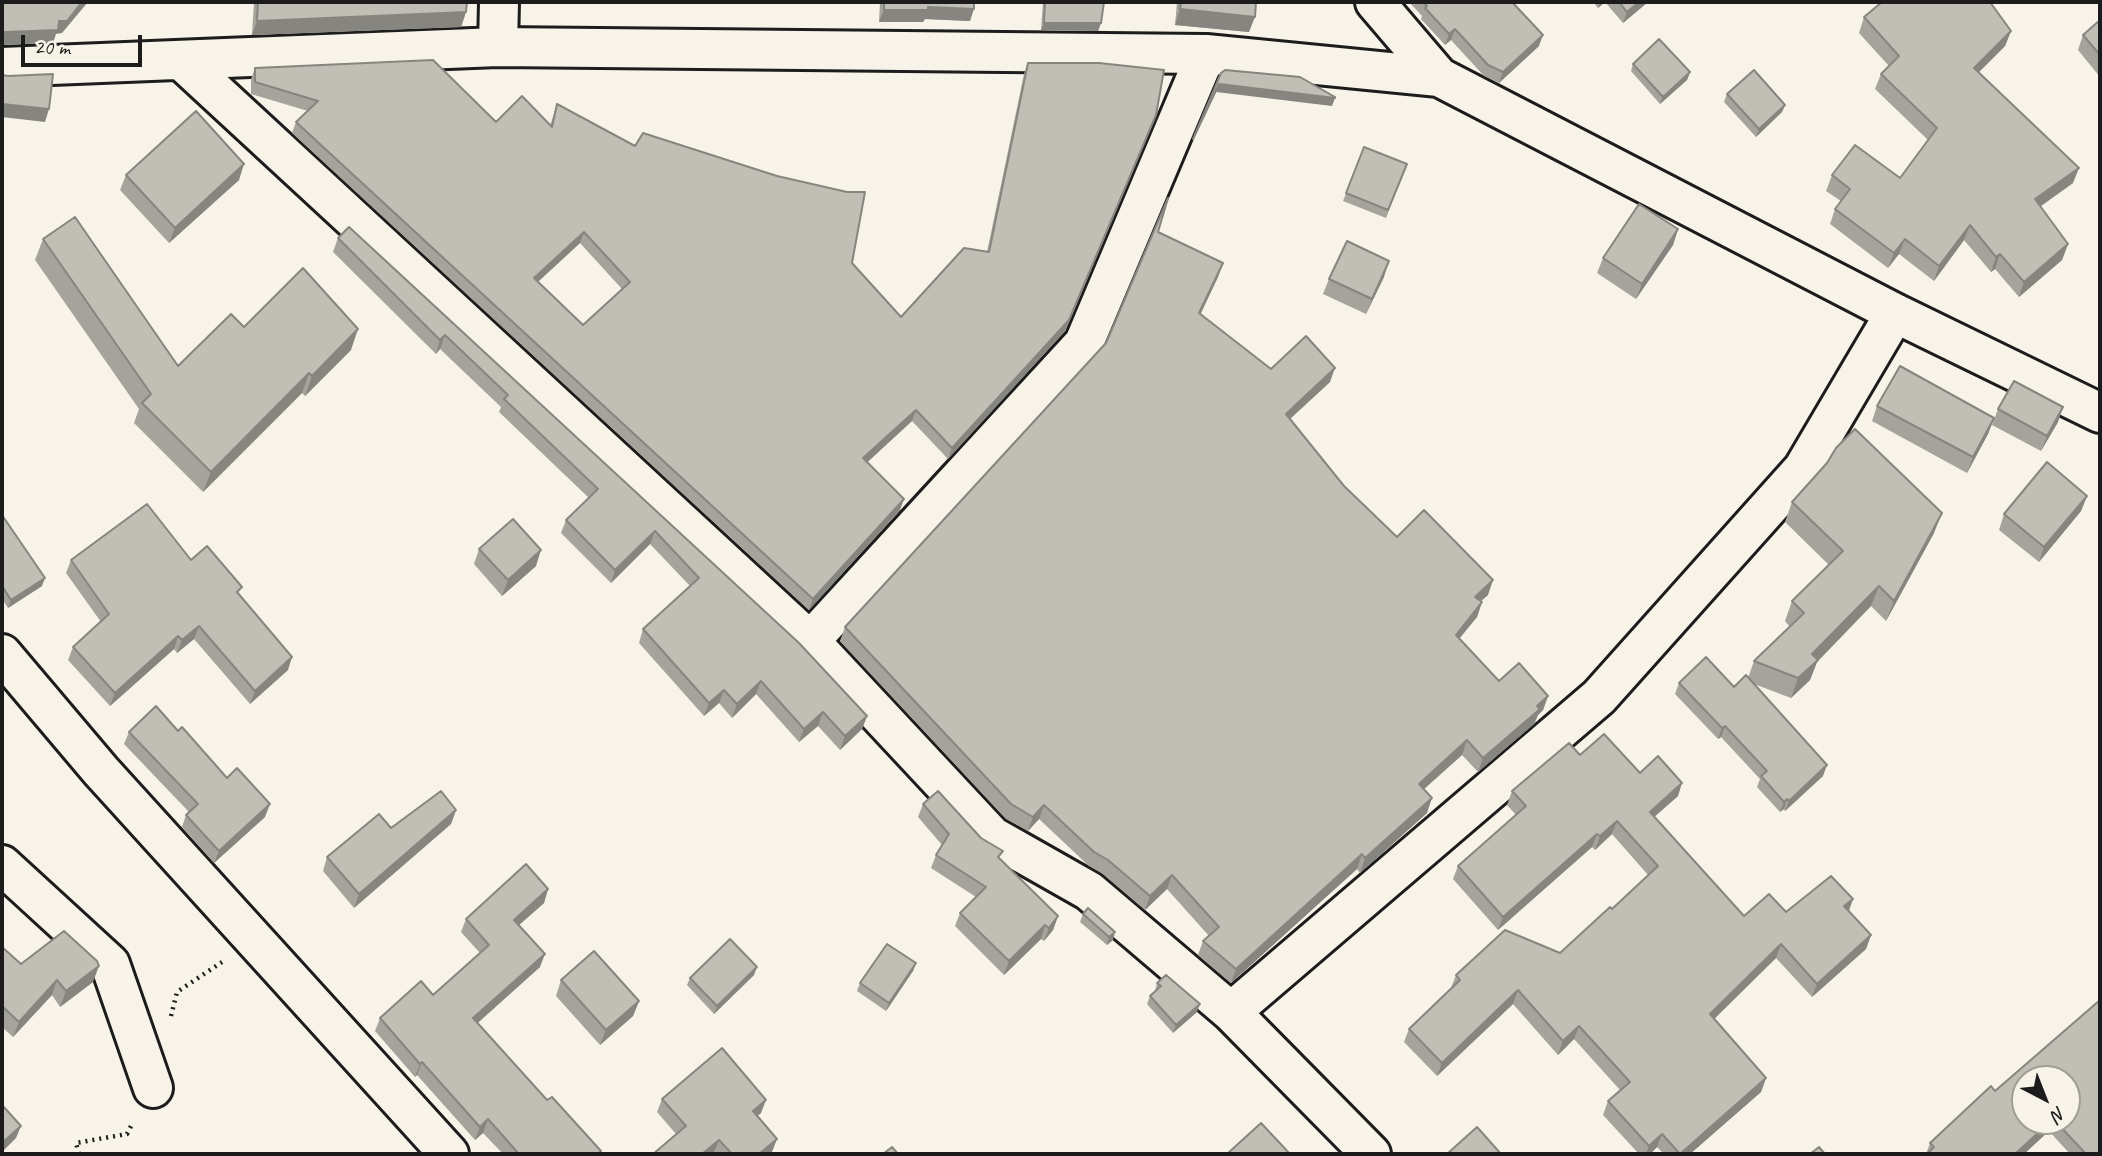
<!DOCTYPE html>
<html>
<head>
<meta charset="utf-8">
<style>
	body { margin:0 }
	#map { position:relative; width:2102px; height:1156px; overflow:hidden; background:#f7f3e8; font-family:Caveat,sans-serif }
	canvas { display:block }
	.frame { position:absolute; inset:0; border:4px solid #1c1c1c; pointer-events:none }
	.north { position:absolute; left:2011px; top:1065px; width:70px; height:70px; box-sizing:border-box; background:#f7f3e8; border:2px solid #9f9d96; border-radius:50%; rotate:138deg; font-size:19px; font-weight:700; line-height:28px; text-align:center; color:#1c1c1c }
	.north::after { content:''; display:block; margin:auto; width:24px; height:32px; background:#1c1c1c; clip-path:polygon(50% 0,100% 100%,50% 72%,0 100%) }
	.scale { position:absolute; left:21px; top:35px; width:121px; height:32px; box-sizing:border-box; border:4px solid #1c1c1c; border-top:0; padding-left:9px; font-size:21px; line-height:24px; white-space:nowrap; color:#1c1c1c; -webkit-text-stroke:5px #f7f3e8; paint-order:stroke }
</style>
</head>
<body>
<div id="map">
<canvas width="2102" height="1156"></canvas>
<div class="frame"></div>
<div class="north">N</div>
<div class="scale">20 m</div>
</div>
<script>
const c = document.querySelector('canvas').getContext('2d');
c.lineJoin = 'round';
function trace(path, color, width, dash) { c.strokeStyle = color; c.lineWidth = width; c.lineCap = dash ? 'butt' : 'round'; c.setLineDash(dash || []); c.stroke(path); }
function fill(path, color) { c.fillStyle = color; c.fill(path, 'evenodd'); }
const path = new Path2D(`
	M171,1016L177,992L222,962
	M79,1154L76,1143L127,1134L133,1122`);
const minor = new Path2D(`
	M1375,2L1439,77
	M498,47L499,2
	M181,60L810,641L992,836L1089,891L1231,1012L1599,697L1803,469L1895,313
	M2,67L498,47L1206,54L1439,77L1895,313L2100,413
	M810,641L1084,343L1206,54
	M2,654L101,771L449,1154
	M2,865L110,964L153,1088
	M1231,1012L1371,1154`);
const wall = new Path2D(`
	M254,2H467L466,12L461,27L252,35Z
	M880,2H974L970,21L925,19L923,22H879Z
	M1043,2H1104L1101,23L1098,31L1041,30Z
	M1177,2H1256L1249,32L1175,25Z
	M1409,2H1512L1539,46L1499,83L1484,76L1451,40L1445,45L1421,19L1422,16Z
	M1593,2H1648L1623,23L1605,2L1598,8Z
	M1864,17L2011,31L2005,46L1979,72L2073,183L2040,207L2068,244L2062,260L2019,297L1995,269L1991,272L1964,240L1934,281L1899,254L1888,268L1830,224L1835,209L1841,201L1826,191L1832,175L1900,178L1928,140L1875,89L1881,74L1889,66L1859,33Z
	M2100,20V77L2078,50L2083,35Z
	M1028,63L1152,126L1065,331L948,459L912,421L867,462L900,510L809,610L292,133L296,122L308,111L251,94V79L255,68L496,122L550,126L557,104L852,263L901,317L987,252L1024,74ZM580,243L622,289L583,325L538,282Z
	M1633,64L1690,72L1687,80L1660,104L1631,71Z
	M1727,94L1785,105L1782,112L1756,137L1724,102Z
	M1364,147L1407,164L1386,218L1343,201Z
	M126,175L239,180L169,243L120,190Z
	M1678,229L1673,245L1636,299L1597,273L1603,258Z
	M1158,232L1218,277L1200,314L1271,369L1330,382L1290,419L1344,486L1397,537L1488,595L1480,601L1482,602L1477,617L1459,638L1499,681L1548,696L1543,710L1538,715L1534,724L1478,772L1462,755L1424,789L1427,813L1360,873L1357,869L1231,983L1198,955L1203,941L1209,936L1167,889L1145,910L1103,874L1089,866L1039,819L1028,831L1006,819L840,641L845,627L1106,343Z
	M338,238L867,716L862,729L840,750L818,726L799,742L756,694L732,718L719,703L704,716L639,643L643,629L690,586L650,544L611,583L561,533L566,520L589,498L499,412L501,407L440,349L436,354L333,252Z
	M43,239L178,366L244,327L351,350L305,396L302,393L203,492L134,423L139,409L35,260Z
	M1384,277L1366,314L1323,294L1329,279Z
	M1877,406L1994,418L1988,434L1967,473L1872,421Z
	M1998,409L2058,422L2041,451L1992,425Z
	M2087,496L2081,511L2039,562L1999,530L2004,514Z
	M1792,502L1934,533L1886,621L1871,606L1817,662L1810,680L1791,698L1754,684L1823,776L1785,811L1784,809L1780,812L1757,787L1760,779L1721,737L1718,739L1675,694L1679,683L1734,687L1748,678L1754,661L1790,627L1785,621L1792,601L1829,565L1785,522Z
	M2,515L42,586L8,608L2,599Z
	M479,549L536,566L502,596L474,564Z
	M71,560H191L239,596L288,670L250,704L194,639L177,653L174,649L110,706L68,660L73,647L101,622L66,573Z
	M178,731L227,778L265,817L214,863L182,827L186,815L189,812L124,744L129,732Z
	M1580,755L1640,773L1678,796L1654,817L1744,916L1786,912L1853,899L1849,911L1871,935L1866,949L1812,997L1776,958L1714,1019L1766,1078L1761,1092L1690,1154H1664L1657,1147L1650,1154H1639L1603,1115L1608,1101L1620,1090L1574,1039L1558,1055L1513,1004L1437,1076L1404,1042L1409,1029L1451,988L1456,975L1560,953L1612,909L1648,875L1612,834L1595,850L1592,847L1498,930L1453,879L1458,866L1516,815L1507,805L1512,791Z
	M923,804L1000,859L1058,916L1053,930L1044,941L1041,939L1004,975L955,926L960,913L976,897L931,868L936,855L942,845L918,817Z
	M456,810L451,824L354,908L323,871L327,857L391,828Z
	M548,889L544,903L519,925L540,967L478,1023L547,1100L601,1151L600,1154H503L483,1133L475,1140L417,1075L415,1077L375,1031L380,1018L433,995L480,953L461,932L466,919Z
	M1083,914L1113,940L1107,945L1080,922Z
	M2,947L21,964L93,982L60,1007L52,995L13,1037L2,1027Z
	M916,963L913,971L886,1011L857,991L860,983Z
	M754,975L714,1014L687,985L690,978Z
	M561,980L639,1001L633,1016L600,1045L556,996Z
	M1157,983L1197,1012L1173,1033L1147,1004L1150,996L1155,991Z
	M2100,1000V1154H2070L2049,1131L2024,1154H1926L1930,1143L1995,1091ZM2067,1079V1121H2025Z
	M662,1099L761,1113L757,1116L772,1152L770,1154H716L715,1153L713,1154H653L676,1134L657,1112Z`);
const shadedWall = new Path2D(`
	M82,2H88L62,33L56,34L53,43L2,45V33L59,21Z
	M1600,2H1605L1598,8Z
	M1639,2H1648L1623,23L1627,12Z
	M928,7L974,9L970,21L925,19L923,22H879L884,10Z
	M1180,9L1255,17L1249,32L1175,25Z
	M466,12L461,27L252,35L257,21Z
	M1044,23H1101L1098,31L1041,30Z
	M1455,29L1451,40L1445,45L1449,34Z
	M2011,31L2005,46L1968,83L1974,68Z
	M1543,35L1539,46L1499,83L1503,72Z
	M1690,72L1687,80L1660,104L1663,97Z
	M1219,84L1335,98L1332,106L1216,92L1190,147Z
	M2,104L49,109L45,122L2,117Z
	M1785,105L1782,112L1756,137L1759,129Z
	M1156,115L1065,331L948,459L952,448Z
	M244,164L239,180L169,243L175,228Z
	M2079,168L2073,183L2029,214L2035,199Z
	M1970,225L1964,240L1934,281L1939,266Z
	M1678,229L1673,245L1636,299L1642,284Z
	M584,232L580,243L530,289L534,278Z
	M1905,239L1899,254L1888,268L1894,253Z
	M2068,244L2062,260L2019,297L2024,282Z
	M2000,254L1995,269L1991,272L1996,257Z
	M1389,261L1384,277L1366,314L1372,299Z
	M1223,263L1218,277L1194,328L1199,313Z
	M358,329L351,350L305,396L312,376Z
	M445,335L440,349L436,354L440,340Z
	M1335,368L1330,382L1280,428L1286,414Z
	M309,373L302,393L203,492L211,472Z
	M2063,407L2058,422L2041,451L2047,436Z
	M916,410L912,421L859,470L863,458Z
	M1994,418L1988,434L1967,473L1973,457Z
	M2087,496L2081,511L2039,562L2044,547Z
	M904,499L900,510L809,610L813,599Z
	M1942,513L1934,533L1886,621L1894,601Z
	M655,531L650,544L611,583L615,570Z
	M541,550L536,566L502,596L508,580Z
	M45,578L42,586L8,608L11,600Z
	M1493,580L1488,595L1470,611L1475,597Z
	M1879,586L1871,606L1817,662L1810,680L1791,698L1798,678L1812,654Z
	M1482,602L1477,617L1451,649L1456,635Z
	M199,626L194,639L177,653L182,640Z
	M178,636L174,649L110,706L115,693Z
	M292,657L288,670L250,704L255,691Z
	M761,681L756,694L732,718L737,704Z
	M724,690L719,703L704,716L709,703Z
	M1548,696L1543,710L1538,715L1534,724L1478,772L1483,758Z
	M823,712L818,726L799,742L804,729Z
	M867,716L862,729L840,750L845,736Z
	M1725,726L1721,737L1718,739L1722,728Z
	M1467,740L1462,755L1414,798L1419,784Z
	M1827,765L1823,776L1785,811L1789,801Z
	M1682,783L1678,796L1645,825L1650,812Z
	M1432,798L1427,813L1360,873L1365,858Z
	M1787,799L1784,809L1780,812L1784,802Z
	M270,804L265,817L214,863L219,851Z
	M1044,805L1039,819L1028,831L1033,817Z
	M456,810L451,824L354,908L359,894Z
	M1617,821L1612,834L1595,850L1600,836Z
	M1597,834L1592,847L1498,930L1503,917Z
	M1362,854L1357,869L1231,983L1236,969Z
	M1172,875L1167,889L1145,910L1150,896Z
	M548,889L544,903L510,933L514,920Z
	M1853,899L1848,912L1844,906Z
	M1058,916L1053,930L1044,941L1049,928Z
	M1045,925L1041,939L1004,975L1009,961Z
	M1115,932L1113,940L1107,945L1109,937Z
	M1871,935L1866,949L1812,997L1817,984Z
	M1781,944L1776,958L1705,1028L1710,1014Z
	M545,954L540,967L468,1031L473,1018Z
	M916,963L913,971L886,1011L889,1003Z
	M99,966L93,982L60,1007L66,991Z
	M757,967L754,975L714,1014L717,1006Z
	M57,980L52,995L13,1037L19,1022Z
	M1518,990L1513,1004L1437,1076L1442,1063Z
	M639,1001L633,1016L600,1045L606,1030Z
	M1200,1004L1197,1012L1173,1033L1176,1025Z
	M1579,1026L1574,1039L1558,1055L1563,1041Z
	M422,1062L417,1075L415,1077L420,1064Z
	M1766,1078L1761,1092L1690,1154H1680Z
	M766,1100L761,1113L748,1124L753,1111Z
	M488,1119L483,1133L475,1140L480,1127Z
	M2051,1121H2053L2049,1131L2024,1154H2015Z
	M21,1126L16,1138L2,1152V1143Z
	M1662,1134L1657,1147L1650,1154H1646L1649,1146Z
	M777,1139L772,1152L770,1154H759Z
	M719,1140L713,1154H702Z`);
const building = new Path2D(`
	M2,2H82L67,21H59L58,30L6,32L2,33Z
	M258,2H467L466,12L257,21Z
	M884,2H974V9L928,7V10H884Z
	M1045,2H1104L1101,23H1044Z
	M1181,2H1256L1255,17L1180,9Z
	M1423,2H1512L1543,35L1503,72L1488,65L1455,29L1449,34L1425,8L1427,6Z
	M1619,2H1639L1627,12Z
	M1882,2H1990L2011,31L1974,68L2079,168L2035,199L2068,244L2024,282L2000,254L1996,257L1970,225L1939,266L1905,239L1894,253L1835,209L1850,189L1832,175L1855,145L1900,178L1937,128L1881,74L1899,56L1864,17Z
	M2100,20V55L2083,35Z
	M1659,39L1690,72L1663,97L1633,64Z
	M433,60L496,122L522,96L552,127L557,104L635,146L643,133L777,176L847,192H865L852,263L901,317L964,248L989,252L1028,63H1099L1164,70L1156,115L1069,320L952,448L916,410L863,458L904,499L813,599L296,122L318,101L255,82V68ZM584,232L630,282L583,325L534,278Z
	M1225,70L1300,77L1335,97V98L1219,84L1193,139L1221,73Z
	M1754,70L1785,105L1759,129L1727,94Z
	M53,74L49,109L2,104V75L8,76Z
	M196,111L244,164L175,228L126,175Z
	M1364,147L1407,164L1388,210L1346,193Z
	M1168,198L1158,232L1223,263L1199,313L1271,369L1306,336L1335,368L1286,414L1344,486L1397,537L1424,510L1493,580L1475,597L1482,602L1456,635L1499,681L1519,663L1548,696L1537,706L1540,709L1483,758L1467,740L1419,784L1432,798L1365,858L1362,854L1236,969L1203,941L1219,927L1172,875L1150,896L1108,860L1094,852L1044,805L1033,817L1011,804L845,627L1106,343Z
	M1639,204L1678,229L1642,284L1603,258Z
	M75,217L178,366L231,314L244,327L303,268L358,329L312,376L309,373L211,472L142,403L151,394L43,239Z
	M349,227L799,643L867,716L845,736L823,712L804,729L761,681L737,704L724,690L709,703L643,629L699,578L655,531L615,570L566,520L598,489L504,399L508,395L445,335L440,340L338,238Z
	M1347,241L1389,261L1372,299L1329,279Z
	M1900,366L1994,418L1973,457L1877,406Z
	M2014,381L2063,407L2047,436L1998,409Z
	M1855,429L1942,513L1894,601L1879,586L1812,654L1818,660L1798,678L1754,661L1804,613L1792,601L1843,551L1792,502L1827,463L1836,448Z
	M2047,462L2087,496L2044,547L2004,514Z
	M147,504L191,560L207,546L242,587L237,592L292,657L255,691L199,626L182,640L178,636L115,693L73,647L109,614L71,560Z
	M2,515L45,578L11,600L2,586Z
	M513,519L541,550L508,580L479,549Z
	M1706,657L1734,687L1746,675L1827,765L1789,801L1787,799L1784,802L1761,776L1767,771L1725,726L1722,728L1679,683Z
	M156,706L178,731L182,727L227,778L237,768L270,804L219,851L186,815L198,804L129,732Z
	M1604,734L1640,773L1658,756L1682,783L1650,812L1744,916L1769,894L1786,912L1831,876L1853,899L1844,906L1871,935L1817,984L1781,944L1710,1014L1766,1078L1680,1154L1662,1134L1649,1146L1608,1101L1630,1082L1579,1026L1563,1041L1518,990L1442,1063L1409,1029L1460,980L1456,975L1505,930L1560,953L1610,907L1612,909L1658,866L1617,821L1600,836L1597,834L1503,917L1458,866L1526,806L1512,791L1569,743L1580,755Z
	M441,791L456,810L359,894L327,857L379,814L391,828Z
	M938,791L981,838L1003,851L998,857L1058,916L1049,928L1045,925L1009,961L960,913L986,887L936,855L949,834L923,804Z
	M526,864L548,889L514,920L545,954L473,1018L547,1100L552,1097L601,1151L597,1154H519L488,1119L480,1127L422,1062L420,1064L380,1018L421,981L433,995L489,945L466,919Z
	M1088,908L1115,932L1109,937L1083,914Z
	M64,931L97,961L99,966L66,991L57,980L19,1022L2,1006V947L21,964Z
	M730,939L757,967L717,1006L690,978Z
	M887,944L916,963L889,1003L860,983Z
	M594,951L639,1001L606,1030L561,980Z
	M1166,975L1200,1004L1176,1025L1150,996L1161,986L1157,983Z
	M2100,1000V1154H2086L2055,1121H2067V1079H2025V1121H2051L2015,1154H1927L1934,1147L1930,1143L1991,1086L1995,1091Z
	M722,1048L766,1100L753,1111L777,1139L759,1154H732L719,1140L702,1154H653L686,1126L662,1099Z
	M2,1105L21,1126L2,1143Z
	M1261,1123L1290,1154H1227Z
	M1477,1127L1501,1154H1447Z
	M892,1147L898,1154H883Z
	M1819,1147L1825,1154H1810Z`);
trace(minor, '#1c1c1c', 44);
trace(path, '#1c1c1c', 4.5, [2, 5]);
trace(minor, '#f7f3e8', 38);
fill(wall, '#a5a39c');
fill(shadedWall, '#86857f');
fill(building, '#c0beb5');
trace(building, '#86857f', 2);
</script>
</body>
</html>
